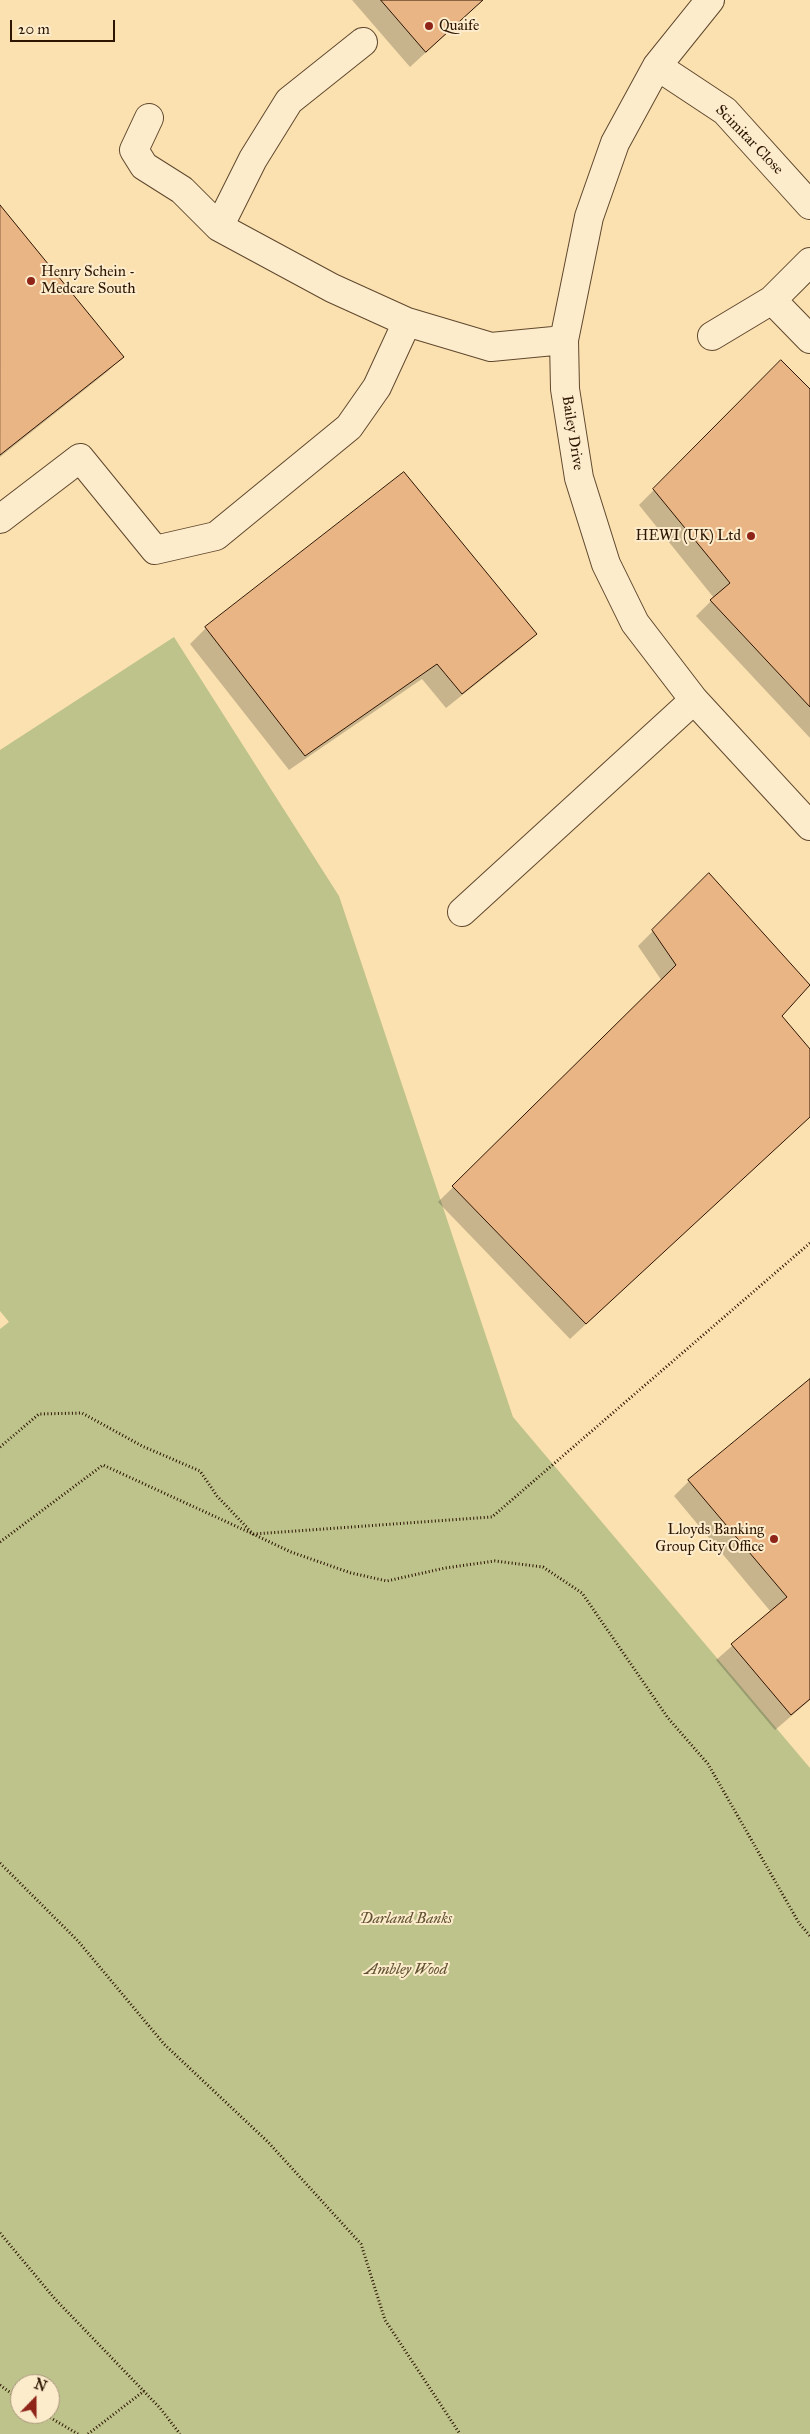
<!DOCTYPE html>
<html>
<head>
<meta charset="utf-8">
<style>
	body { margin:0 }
	#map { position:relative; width:810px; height:2434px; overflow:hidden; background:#fbe1b0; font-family:"IM FELL Great Primer",serif }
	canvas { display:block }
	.north { position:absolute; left:10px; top:2374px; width:50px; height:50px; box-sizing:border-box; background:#fceccc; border:1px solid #a9967b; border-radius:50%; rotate:22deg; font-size:14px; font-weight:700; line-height:20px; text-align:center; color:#2d1502 }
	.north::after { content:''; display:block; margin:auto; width:18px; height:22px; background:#8f2418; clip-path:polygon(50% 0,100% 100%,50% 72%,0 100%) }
	.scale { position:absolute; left:10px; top:20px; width:105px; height:22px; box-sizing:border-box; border:2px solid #2d1502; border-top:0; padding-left:6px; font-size:15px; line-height:18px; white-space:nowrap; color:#2d1502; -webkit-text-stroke:4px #fceccc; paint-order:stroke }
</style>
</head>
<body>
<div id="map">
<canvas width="810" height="2434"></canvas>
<div class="north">N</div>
<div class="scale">20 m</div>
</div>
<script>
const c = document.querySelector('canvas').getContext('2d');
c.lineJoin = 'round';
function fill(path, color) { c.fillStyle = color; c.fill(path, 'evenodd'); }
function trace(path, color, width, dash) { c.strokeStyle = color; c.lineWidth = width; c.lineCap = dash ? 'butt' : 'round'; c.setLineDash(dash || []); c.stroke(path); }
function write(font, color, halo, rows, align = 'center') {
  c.font = font + ' "IM FELL Great Primer",serif'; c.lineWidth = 4; c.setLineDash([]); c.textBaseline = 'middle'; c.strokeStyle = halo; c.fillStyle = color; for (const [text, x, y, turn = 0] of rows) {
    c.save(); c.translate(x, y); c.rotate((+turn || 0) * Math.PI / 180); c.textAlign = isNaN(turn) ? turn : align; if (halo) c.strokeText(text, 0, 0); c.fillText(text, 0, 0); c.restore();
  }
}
const green = new Path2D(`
	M174,637L339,896L513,1417L810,1768V2434H0V1329L9,1322L0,1311V750ZM20,2384H50V2414H20Z`);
const shadow = new Path2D(`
	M352,0H483L410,67Z
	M0,207L123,357L107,372L0,457Z
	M781,362L810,391V738L696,616L714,598L639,505Z
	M404,473L536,634L520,649L446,708L422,679L289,770L190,644L206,628Z
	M709,875L809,986L780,1016L810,1050V1116L570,1339L438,1202L662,981L638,946Z
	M810,1381V1700L775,1730L716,1660L771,1612L674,1496L689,1481Z`);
const building = new Path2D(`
	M381,0H483L426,52Z
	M0,205L124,357L0,455Z
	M781,360L810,389V707L710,600L730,583L653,489Z
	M404,472L537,634L462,694L437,664L305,756L205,627Z
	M709,873L810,985L782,1016L810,1049V1117L586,1324L452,1186L676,965L652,930Z
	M810,1379V1699L791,1715L731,1644L787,1597L688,1480Z`);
const path = new Path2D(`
	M0,1447L39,1414L82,1413L142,1446L200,1471L217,1496L253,1534L291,1552L351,1573L387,1581L445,1568L495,1561L543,1567L582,1593L668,1718L708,1764L799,1923L810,1936
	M0,1542L103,1465L253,1534L492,1517L810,1243
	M0,1863L78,1941L164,2044L268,2142L361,2244L385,2320L460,2434
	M0,2233L55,2299L160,2408L180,2434
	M0,2385L20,2400
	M44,2414L78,2434
	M88,2434L144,2391`);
const minor = new Path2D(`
	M710,0L657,66L615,143L589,217L564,340L565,389L579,478L606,564L635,623L694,700L810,826
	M657,66L725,111L810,205
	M149,118L134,150L144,166L182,190L219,227L332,288L407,322L491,347L564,340
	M219,227L253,159L289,101L363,42
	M772,300L810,339
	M712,336L772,300L810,262
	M0,519L80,458L155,550L216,536L349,427L377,387L407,322
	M462,912L694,700`);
const markers = [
	[429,26,5,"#8f2418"],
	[31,281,5,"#8f2418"],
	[751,536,5,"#8f2418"],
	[774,1539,5,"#8f2418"]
];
const poiNames = [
	["Quaife",439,26],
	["Henry Schein -",41,272],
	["Medcare South",41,289],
	["HEWI (UK) Ltd",741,536,"right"],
	["Lloyds Banking",764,1530,"right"],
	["Group City Office",764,1547,"right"]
];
const streetNames = [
	["Scimitar Close",749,140,46],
	["Bailey Drive",572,433,81]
];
const parkNames = [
	["Darland Banks",406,1919],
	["Ambley Wood",406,1970]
];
fill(green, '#bec38c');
fill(shadow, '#0003');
fill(building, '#eab585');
trace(building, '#2d1502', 1);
trace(minor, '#60482e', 30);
trace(path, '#2d1502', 3, [1, 2.5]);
trace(minor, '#fceccc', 28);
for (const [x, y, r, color] of markers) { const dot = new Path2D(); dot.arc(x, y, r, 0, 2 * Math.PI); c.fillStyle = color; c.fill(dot); trace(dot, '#fceccc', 2); }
write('15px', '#2d1502', '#fceccc', poiNames, 'left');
write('15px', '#2d1502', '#fceccc', streetNames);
write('italic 15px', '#605232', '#fceccc', parkNames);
</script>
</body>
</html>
